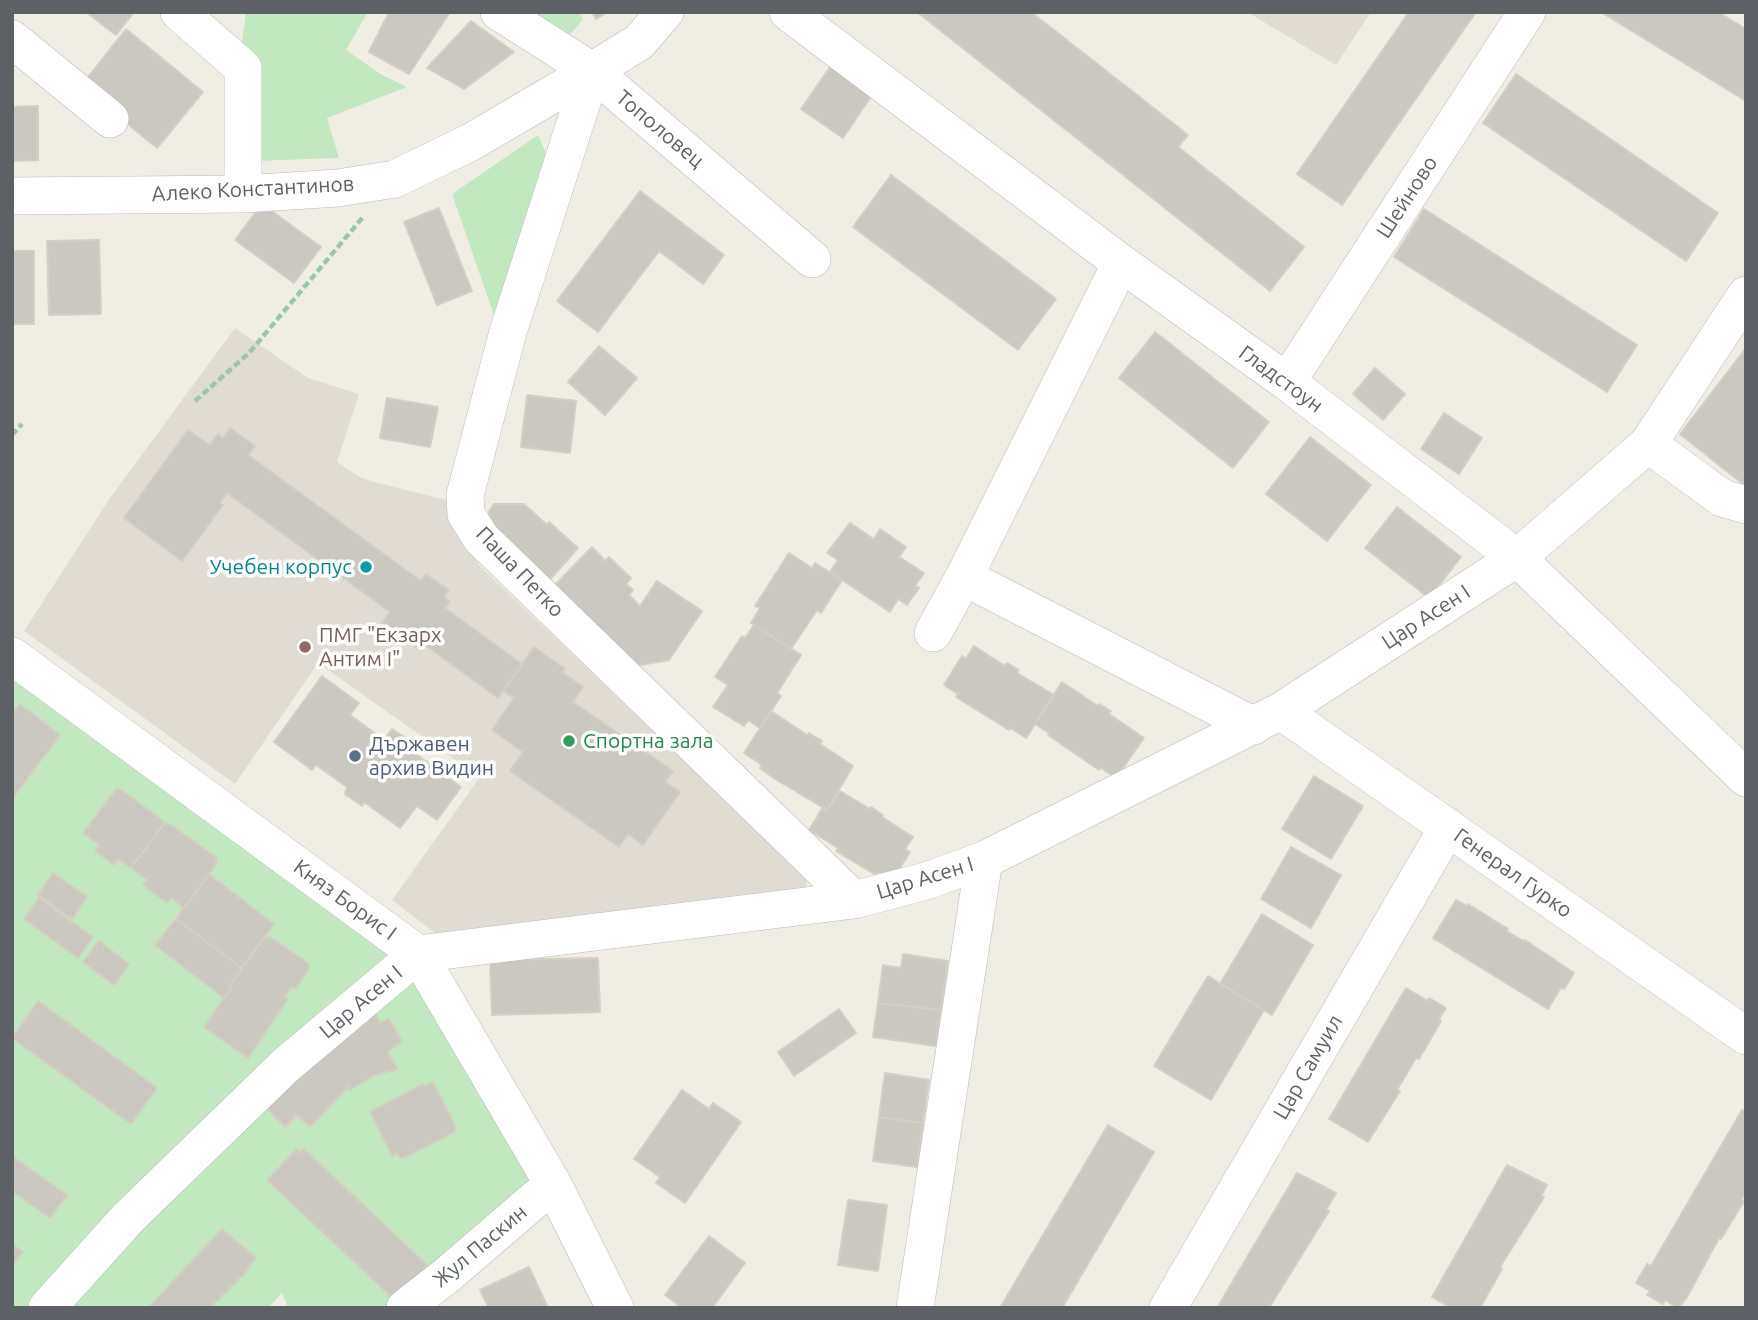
<!DOCTYPE html>
<html>
<head>
<meta charset="utf-8">
<style>
	body { margin:0 }
	#map { position:relative; width:1758px; height:1320px; overflow:hidden; background:#f0ede5; font-family:Ubuntu,sans-serif }
	canvas { display:block }
	.frame { position:absolute; inset:0; border:14px solid #5d6166; pointer-events:none }
</style>
</head>
<body>
<div id="map">
<canvas width="1758" height="1320"></canvas>
<div class="frame"></div>
</div>
<script>
const c = document.querySelector('canvas').getContext('2d');
c.lineJoin = 'round';
function fill(path, color) { c.fillStyle = color; c.fill(path, 'evenodd'); }
function trace(path, color, width, dash) { c.strokeStyle = color; c.lineWidth = width; c.lineCap = dash ? 'butt' : 'round'; c.setLineDash(dash || []); c.stroke(path); }
function write(font, color, halo, rows, align = 'center') {
  c.font = font + ' Ubuntu,sans-serif'; c.lineWidth = 7; c.setLineDash([]); c.textBaseline = 'middle'; c.strokeStyle = halo; c.fillStyle = color; for (const [text, x, y, turn = 0] of rows) {
    c.save(); c.translate(x, y); c.rotate((+turn || 0) * Math.PI / 180); c.textAlign = isNaN(turn) ? turn : align; if (halo) c.strokeText(text, 0, 0); c.fillText(text, 0, 0); c.restore();
  }
}
const education = new Path2D(`
	M1247,12H1371L1336,65Z
	M235,328L308,378L359,394L337,462L360,477L371,481L446,500L448,512L464,545L481,567L806,878L807,891L438,935L392,900L480,777L318,663L235,784L24,631L110,498Z`);
const green = new Path2D(`
	M246,12H368L346,50L382,75L407,87L327,118L339,158L253,161L241,50Z
	M530,12H578L583,19L565,41Z
	M538,135L547,155L498,327L452,194Z
	M12,676L418,954L553,1184L405,1308H288L282,1293L268,1308H12Z`);
const building = new Path2D(`
	M86,12H134L116,35Z
	M389,12H450L409,74L369,52Z
	M592,12H608L596,19Z
	M917,12H1031L1188,135L1178,147L1304,247L1270,291Z
	M1409,12H1476L1342,205L1297,174Z
	M1601,12H1718L1746,29V101Z
	M471,21L514,52L464,89L427,68Z
	M126,29L203,92L157,148L81,86Z
	M830,67L872,95L843,138L801,109Z
	M1516,74L1718,213L1686,261L1483,123Z
	M38,106V160L12,161V107Z
	M891,175L1056,299L1018,350L853,227Z
	M640,191L724,255L703,284L659,251L598,332L557,301Z
	M262,204L321,247L294,283L235,240Z
	M439,208L472,291L437,305L404,222Z
	M1424,209L1637,345L1607,392L1394,257Z
	M99,240L101,314L49,315L47,241Z
	M12,251H34V324H12Z
	M1155,332L1269,422L1233,468L1119,378Z
	M599,346L637,378L605,415L568,382Z
	M1746,348V481L1743,484L1680,434Z
	M1375,368L1405,394L1383,420L1353,394Z
	M527,395L576,401L570,453L521,447Z
	M387,398L438,407L430,447L380,438Z
	M1444,413L1482,438L1459,474L1421,449Z
	M230,428L255,446L248,455L421,581L426,574L449,590L444,597L450,602L445,608L522,664L498,698L421,642L417,648L382,623L390,612L227,493L220,503L223,505L182,561L124,518L188,430L210,445L218,434L223,438Z
	M1310,437L1371,485L1327,541L1266,494Z
	M494,504H524L547,525L549,522L578,548L544,586L494,531L489,512Z
	M1397,507L1461,557L1429,598L1365,548Z
	M850,523L874,539L880,529L906,547L899,557L924,573L915,586L919,588L907,605L898,599L890,612L830,572L838,560L827,553Z
	M592,547L605,561L609,557L631,578L626,584L633,590L629,595L640,606L657,581L702,611L669,660L635,666L552,588Z
	M789,553L812,568L815,563L842,580L821,613L817,610L791,649L751,623L760,608L755,606Z
	M754,625L801,655L777,693L781,696L760,728L748,720L744,726L713,707L728,685L715,677L742,636L745,638Z
	M974,646L1005,666L1007,663L1019,670L1017,673L1054,695L1026,738L1011,728L1009,730L956,697L958,694L944,685L962,656L966,659Z
	M534,647L565,669L562,672L583,687L573,702L673,771L665,782L680,792L643,845L628,834L619,847L510,771L523,752L492,730L514,698L503,691Z
	M322,676L359,703L350,715L384,740L392,729L410,741L406,747L461,787L437,820L417,806L400,828L364,802L362,806L345,794L347,787L316,765L312,770L274,742Z
	M1062,682L1098,706L1099,704L1111,711L1109,714L1144,738L1116,778L1101,768L1099,770L1048,735L1049,733L1035,724Z
	M20,704L60,735L12,799V714Z
	M771,711L807,735L809,733L822,741L820,744L853,766L827,810L772,777L760,768L762,765L744,753Z
	M1314,776L1363,806L1331,859L1282,829Z
	M116,789H120L161,819L164,824L131,868L118,859L114,865L95,851L99,845L83,833Z
	M840,791L870,809L871,807L883,815L882,817L913,837L905,849L910,852L892,881L877,872L876,875L836,851L838,848L809,830L823,807L827,810Z
	M168,823L216,857L217,863L184,908L171,898L167,903L143,885L147,880L131,868L164,824Z
	M1291,847L1341,875L1311,928L1261,899Z
	M53,873L87,897L72,919L38,895Z
	M209,874L274,924L242,968L176,919Z
	M39,898L93,937L78,958L24,919Z
	M1456,900L1467,906L1468,904L1508,929L1506,931L1524,941L1525,940L1574,973L1564,989L1561,987L1548,1009L1433,938Z
	M1262,914L1313,945L1272,1015L1220,984Z
	M176,919L242,968L230,985L231,988L224,998L155,945Z
	M265,937H270L308,963L309,969L295,989L292,987L285,996L288,999L248,1058L204,1027L231,988L230,985Z
	M99,941L129,964L114,985L83,962Z
	M903,954L948,961L941,1010L878,1003L883,965L901,968Z
	M598,958L600,1012L492,1015L490,960Z
	M1208,976L1264,1010L1211,1100L1154,1066Z
	M1406,988L1428,1001L1429,998L1446,1008L1439,1019L1441,1021L1419,1059L1416,1058L1397,1090L1400,1091L1368,1142L1329,1119Z
	M38,1001L157,1088L131,1124L12,1038Z
	M370,1003L380,1023L389,1019L402,1041L388,1052L398,1069L375,1075L350,1090L348,1087L310,1127L297,1115L285,1127L264,1105Z
	M878,1003L941,1010L936,1046L873,1037Z
	M839,1009L856,1033L794,1076L778,1052Z
	M885,1073L929,1080L923,1123L879,1117Z
	M433,1082L456,1127L454,1132L403,1158H400L397,1153L392,1156L370,1112L423,1084L424,1087Z
	M682,1090L709,1109L713,1103L741,1122L685,1203L656,1183L660,1177L634,1159Z
	M1742,1110L1746,1112V1192L1741,1200L1744,1201L1721,1239L1719,1238L1687,1297L1678,1308L1665,1300L1663,1304L1647,1295L1650,1291L1636,1283L1647,1264L1651,1266Z
	M879,1117L923,1123L917,1167L873,1161Z
	M1108,1125L1154,1152L1062,1308H1000Z
	M297,1149L301,1153L304,1149L428,1266L425,1269L428,1273L399,1304L267,1180Z
	M12,1156L67,1195L50,1218L12,1191Z
	M1507,1165L1547,1185L1541,1196L1544,1197L1500,1267L1502,1269L1480,1308H1452L1432,1297Z
	M1297,1173L1336,1193L1326,1210L1329,1211L1269,1308H1217Z
	M848,1200L887,1205L878,1271L838,1265Z
	M222,1229L256,1258L247,1268L248,1270L210,1308H148Z
	M709,1236L745,1263L712,1308H682L665,1295Z
	M12,1244L23,1252L12,1265Z
	M529,1267L548,1308H489L480,1290Z`);
const path = new Path2D(`
	M195,401L249,353L363,217
	M12,435L22,424`);
const minor = new Path2D(`
	M179,12L243,68V194
	M499,12L592,71L812,259
	M665,12L639,42L592,71L508,332L465,495L466,514L481,538L854,900
	M788,12L1121,263L1287,382L1517,558L1746,778
	M12,39L110,119
	M12,196L243,194L338,188L395,179L471,142L592,71
	M1287,382L1527,12
	M1648,444L1722,498L1746,505
	M964,577L1254,726
	M933,633L964,577L1121,263
	M12,656L418,954L553,1184L615,1308
	M1281,711L1746,1036
	M47,1308L129,1217L286,1065L418,954L854,900L926,881L984,860L1281,711L1517,558L1648,444L1746,295
	M405,1308L446,1276L553,1184
	M915,1308L984,860
	M1168,1308L1448,827`);
const markers = [
	[366,567,7,"#0f9aa8"],
	[305,647,7,"#8d6e63"],
	[569,741,7,"#2e9e5b"],
	[355,756,7,"#5c6f8a"]
];
const streetNames = [
	["Тополовец",660,129,40],
	["Алеко Константинов",253,189,-3],
	["Шейново",1407,197,-57],
	["Гладстоун",1281,379,36],
	["Паша Петко",520,572,46],
	["Цар Асен I",1426,617,-33],
	["Генерал Гурко",1513,873,35],
	["Цар Асен I",925,878,-17],
	["Княз Борис I",345,900,36],
	["Цар Асен I",361,1002,-40],
	["Цар Самуил",1308,1067,-60],
	["Жул Паскин",480,1246,-40]
];
const cultureNames = [
	["Учебен корпус",352,567]
];
const educationNames = [
	["ПМГ \"Екзарх",319,635],
	["Антим I\"",319,659]
];
const leisureNames = [
	["Спортна зала",583,741]
];
const serviceNames = [
	["Държавен",369,744],
	["архив Видин",369,768]
];
fill(education, '#e0dcd3');
fill(green, '#c2e8c1');
fill(building, '#cbc8c2');
trace(building, '#d5cfc3', 2);
trace(minor, '#b8bbbf', 38);
trace(path, '#9ac9a6', 4.5, [7, 3.5]);
trace(minor, '#fff', 37);
for (const [x, y, r, color] of markers) { const dot = new Path2D(); dot.arc(x, y, r, 0, 2 * Math.PI); c.fillStyle = color; c.fill(dot); trace(dot, '#fff', 2.5); }
write('21px', '#5d6166', '#fff', streetNames);
write('21px', '#0d838f', '#fff', cultureNames, 'right');
write('21px', '#785e54', '#fff', educationNames, 'left');
write('21px', '#27864d', '#fff', leisureNames, 'left');
write('21px', '#4e5e75', '#fff', serviceNames, 'left');
</script>
</body>
</html>
